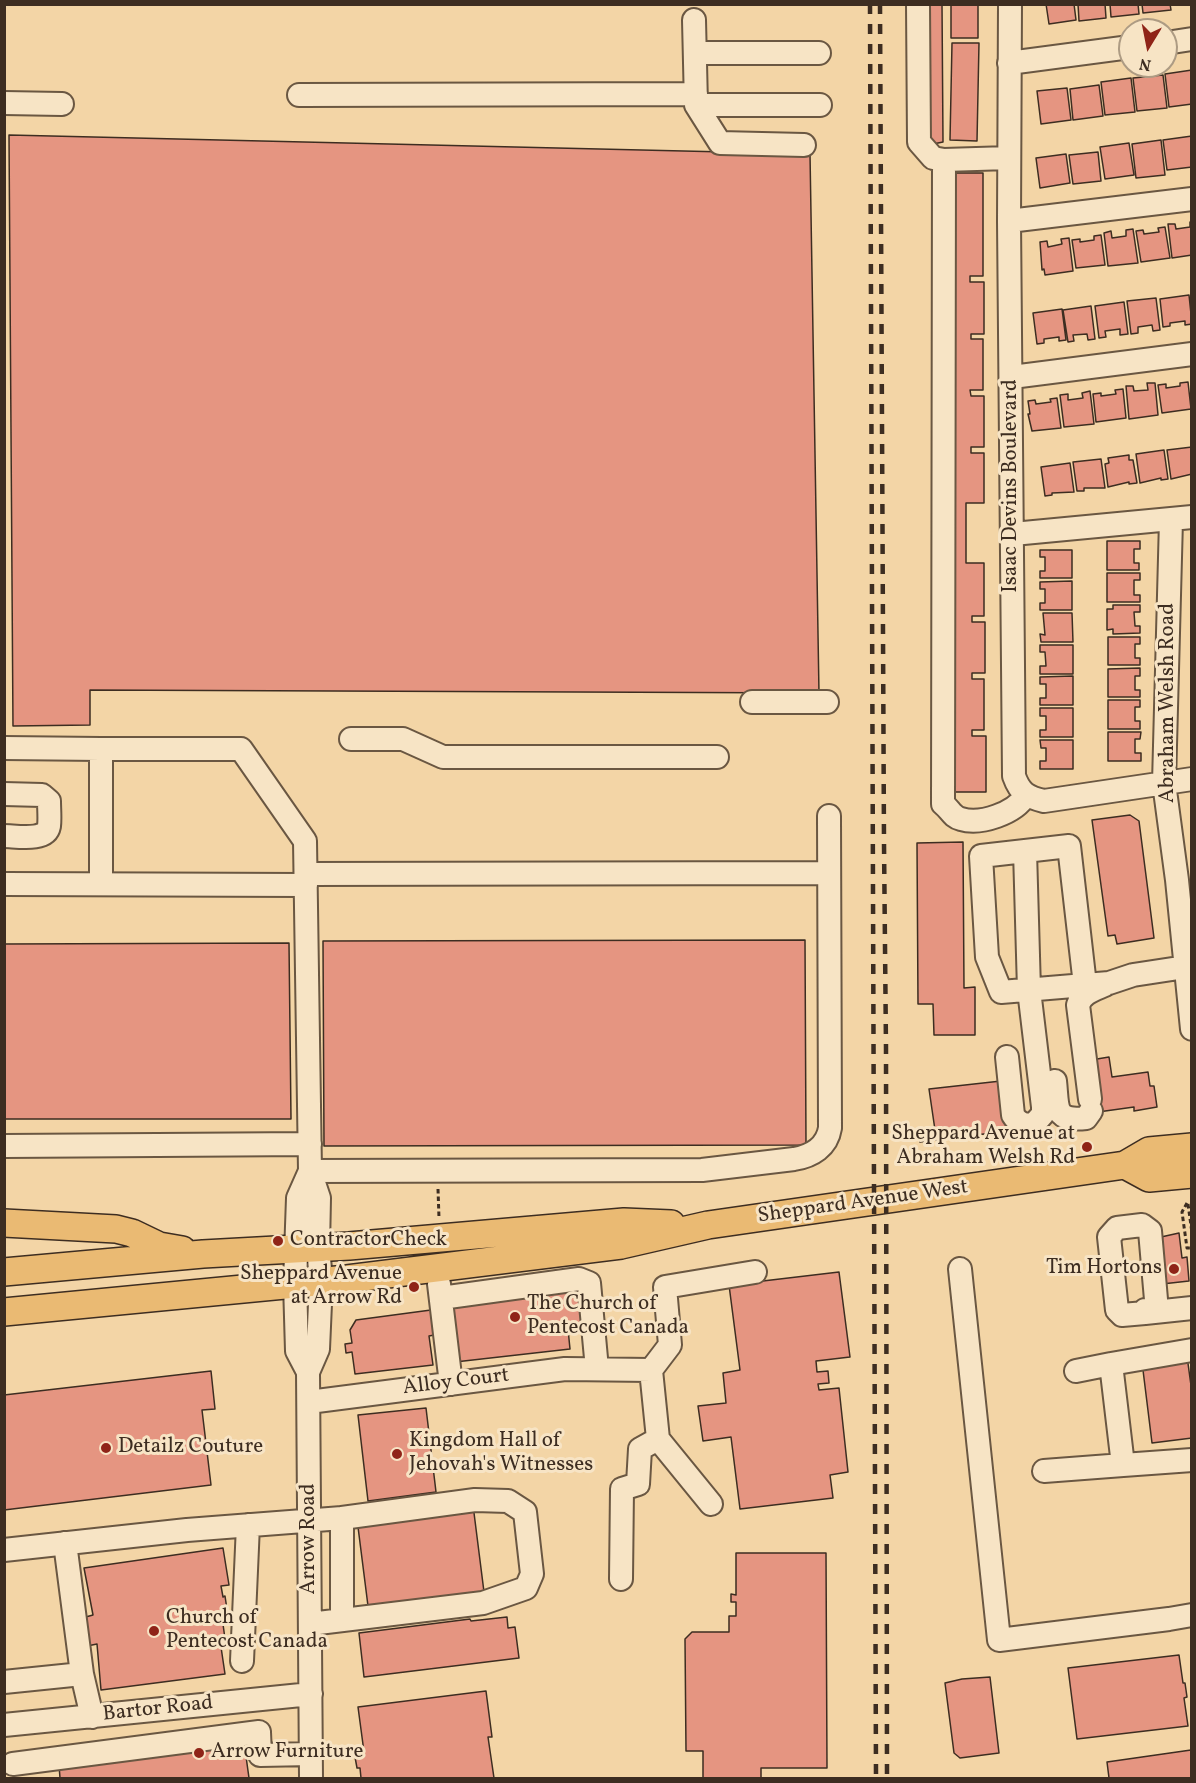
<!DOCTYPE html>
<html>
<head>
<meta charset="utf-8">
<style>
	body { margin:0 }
	#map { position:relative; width:1196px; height:1783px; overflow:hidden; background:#f3d5a6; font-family:Vollkorn,serif }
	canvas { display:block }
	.frame { position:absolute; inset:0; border:6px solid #3d2d21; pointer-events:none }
	.north { position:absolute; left:1118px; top:18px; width:60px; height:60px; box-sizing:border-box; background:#f7e4c5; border:2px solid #ad9b83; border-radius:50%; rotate:190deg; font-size:16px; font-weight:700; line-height:24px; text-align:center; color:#3d2d21 }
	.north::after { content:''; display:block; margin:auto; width:21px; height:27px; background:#8f2418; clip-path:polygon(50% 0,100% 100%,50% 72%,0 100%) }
</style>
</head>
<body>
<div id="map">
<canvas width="1196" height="1783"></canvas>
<div class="frame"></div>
<div class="north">N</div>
</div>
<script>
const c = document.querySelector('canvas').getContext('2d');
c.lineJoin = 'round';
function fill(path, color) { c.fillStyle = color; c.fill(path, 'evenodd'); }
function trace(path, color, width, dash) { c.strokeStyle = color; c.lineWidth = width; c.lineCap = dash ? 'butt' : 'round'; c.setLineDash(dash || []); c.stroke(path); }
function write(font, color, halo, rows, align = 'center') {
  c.font = font + ' Vollkorn,serif'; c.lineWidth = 6; c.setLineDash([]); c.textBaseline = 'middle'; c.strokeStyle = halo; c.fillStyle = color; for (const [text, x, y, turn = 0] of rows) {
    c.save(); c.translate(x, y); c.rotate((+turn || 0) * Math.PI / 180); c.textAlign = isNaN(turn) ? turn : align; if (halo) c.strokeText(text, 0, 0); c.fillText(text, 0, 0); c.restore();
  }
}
const building = new Path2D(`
	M926,4H942L943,142L933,144L926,137Z
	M951,4H978V38H951Z
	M1046,4H1074L1076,20L1049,24Z
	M1078,4H1105L1106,18L1079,21Z
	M1110,4H1138L1139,14L1111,17Z
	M1142,4H1170L1171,10L1143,13Z
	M952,43H979L977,141L950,140Z
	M1192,70V104L1169,107L1165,74Z
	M1163,75L1167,108L1137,111L1133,78Z
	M1131,78L1135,112L1105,115L1101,82Z
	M1099,85L1103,116L1073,120L1070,89Z
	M1067,88L1071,120L1041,124L1037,91Z
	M9,135L810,154L819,693L90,690V725L13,726Z
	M1192,136V167L1167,170L1163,140Z
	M1161,140L1165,175L1136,178L1132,144Z
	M1129,143L1134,175L1105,179L1100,147Z
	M1098,152L1101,181L1073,184L1069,155Z
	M1066,154L1070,183L1040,188L1036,158Z
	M955,173H983V276H970V282H984V334H971V339H983V390H970L971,396H984V447H971V453H984V503H966V563H984V616H972V622H985V673H972V679H984V730H972V736H986V792H955Z
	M1190,222H1192V255L1172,258L1168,224H1175L1176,229L1190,227Z
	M1165,227L1170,258L1141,262L1136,231L1143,230L1144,234L1159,232L1158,228Z
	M1133,229L1138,263L1108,266L1104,233L1111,231L1112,238L1126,236V230Z
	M1101,235L1105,265L1076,268L1072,240L1080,239V242L1094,240V236Z
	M1069,238L1073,271L1045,275L1044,269L1042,270L1040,242L1047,241L1048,247L1062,244L1061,239Z
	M1189,295L1192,324L1185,325V321L1170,323V326L1163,327L1160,299Z
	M1156,298L1160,330L1153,331L1152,325L1138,327V333L1131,334L1127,301Z
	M1124,302L1128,334L1120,335V329L1105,331L1106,337L1099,338L1095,306Z
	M1091,306L1095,339L1088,340L1087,334L1073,335L1074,341L1068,342L1063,310Z
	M1062,309L1066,340L1059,341V337L1044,339V343L1037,344L1033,313Z
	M1188,382L1191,409L1162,413L1158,385L1166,384V388L1180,386V383Z
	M1147,383H1155L1158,415L1129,419L1126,386H1133L1134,391L1148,390Z
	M1123,389L1126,418L1096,422L1093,394L1101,393V396L1116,394L1115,390Z
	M1090,391L1094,424L1064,427L1060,395L1068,394V400L1083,398L1082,393Z
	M1057,398L1061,428L1032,431L1028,414H1030L1028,401L1035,400L1036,404L1051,402L1050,399Z
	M1192,447V474L1171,479L1167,450Z
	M1164,450L1168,479L1161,480V478L1140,483L1136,454Z
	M1129,455V460H1133L1137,483L1129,484V482L1108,487L1105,464L1109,463L1108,458Z
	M1101,459L1105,488H1084V491H1077L1073,462Z
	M1070,463L1074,492L1052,493V495L1045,496L1041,467Z
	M1107,541H1140V549H1134V563H1139V570H1107Z
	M1040,550H1072V578H1040V571H1045V557H1040Z
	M1107,573H1140V580H1134V595H1140V602H1107Z
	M1072,581V610H1040V603H1045V589H1040V582Z
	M1113,605H1140V612H1134L1135,626H1140V633L1113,634V629L1107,630V609H1113Z
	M1043,613H1072L1073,642H1041L1040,634L1045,635Z
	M1108,637H1140V644H1135V658H1140V665H1108Z
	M1040,645H1073V674H1040V666H1046L1045,652H1040Z
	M1140,668V676H1135V690H1140V697H1108V669Z
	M1073,676V705H1040V698H1046V684H1040V677Z
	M1108,700H1140V707H1135V721H1140V729H1108Z
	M1040,708H1073V737H1040V730H1046V716H1040Z
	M1108,732H1141L1140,739H1135V753H1141V761H1108Z
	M1040,740H1073V769H1040V761H1046V748H1041Z
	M1130,815L1139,821L1154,938L1117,944L1115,935L1108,936L1092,820Z
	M963,842L964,988L975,987V1035H934L933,1004H918L917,843Z
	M805,940L806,1145L324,1146L323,941Z
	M289,943L291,1119H4V944Z
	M1109,1057L1112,1077L1148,1072L1150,1086H1154L1157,1107L1134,1111V1107L1098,1112L1091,1060Z
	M1001,1081L1008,1131L920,1142L918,1132L935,1130L929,1089Z
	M1179,1233L1182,1258L1187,1257L1189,1281L1162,1284L1161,1237Z
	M839,1272L850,1357L816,1361L817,1372L828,1371L829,1383L818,1384L819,1390L839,1388L848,1472L830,1475L833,1498L740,1509L731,1437L703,1441L698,1406L726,1403L723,1373L740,1370L729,1285Z
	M578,1291L583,1327L568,1329L570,1349L455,1362L448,1306Z
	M431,1310L434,1335L429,1336L433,1365L355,1374L352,1352L346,1353L345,1344L352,1343L350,1330L356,1320Z
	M1187,1356L1192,1393V1438L1152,1443L1142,1362Z
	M211,1371L215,1409L202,1410L211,1485L4,1510V1395Z
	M426,1408L436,1492L368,1501L358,1415Z
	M473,1505L484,1592L368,1606L357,1519Z
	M223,1548L229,1585L221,1586L223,1597L225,1596L228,1616L222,1617L226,1646L221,1647L225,1674L101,1690L97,1644L87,1646L82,1618L93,1615L84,1568Z
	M736,1553H826L827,1768H761V1778H703V1751H686L685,1639L692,1632H729V1616H736V1602H731V1594L736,1595Z
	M507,1617L508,1628L515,1627L519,1658L364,1677L359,1633L470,1619L471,1621Z
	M1179,1655L1183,1683H1185L1187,1697L1184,1698L1188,1726L1077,1739L1068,1668Z
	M990,1677L999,1753L960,1758L954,1753L945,1683L962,1679Z
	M486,1691L492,1737H488L494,1778H361L360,1768H357L355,1757L359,1756V1753L364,1752L358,1707Z
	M244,1742L249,1778H60L59,1765Z
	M1191,1750H1192V1778H1109L1107,1762Z`);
const path = new Path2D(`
	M438,1189L439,1218
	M1187,1203L1182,1212L1187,1248H1192
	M1188,1204L1192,1233`);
const minor = new Path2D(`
	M918,4L919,142L933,158L944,160L1009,158
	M1010,4L1009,221L1014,776C1020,793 1027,797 1044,801L1192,779
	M694,20L696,105L720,143L804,145
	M1166,43L1192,39
	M695,53H819
	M1009,63L1130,47
	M299,95L696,94
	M4,103L62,104
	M696,105H820
	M944,160L943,804C950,809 952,817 961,819C981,825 1015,813 1025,796
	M1009,221L1192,199
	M1012,377L1192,354
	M1171,520L1164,783L1177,880L1192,1029
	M1013,534L1192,517
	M752,702H827
	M351,739H403L443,757H717
	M4,748L101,749V883
	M101,749H241L305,841L310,1171L319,1198L318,1247L321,1281L318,1349L308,1372
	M4,794L42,795L49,801C49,809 50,819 49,826C46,842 16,836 4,836
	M306,874L829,873
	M4,884L306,885
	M1085,985L1069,846L981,856L987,957L1001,992L1109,983L1133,975L1192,966
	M1007,1057L1013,1115C1018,1123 1024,1126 1034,1124L1043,1114V1107L1029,990L1025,851
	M1055,1081C1058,1107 1053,1122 1086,1118L1091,1111
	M1090,1099L1078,1005C1082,993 1094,990 1105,985
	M4,1146L310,1144
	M310,1171L702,1170L794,1159C812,1156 827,1147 830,1128L829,816
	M310,1171L298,1198L295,1283L297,1351L308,1372L311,1778
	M960,1269L999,1640L1169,1619L1192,1615
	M439,1284L451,1384
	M441,1298L579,1279L589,1283L597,1369
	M1145,1310V1313L1192,1308
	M1145,1313L1122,1315L1117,1310L1109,1237L1117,1228L1142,1225L1150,1231L1157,1311
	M651,1370L670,1345L665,1287L755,1272
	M1076,1371L1111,1364
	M309,1402L565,1369L651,1370L658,1439L711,1504
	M1123,1465L1192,1460
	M1044,1471L1123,1465L1111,1364L1192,1350
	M4,1550L187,1530L342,1518V1620
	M621,1579L622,1489L638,1484L640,1449L658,1439
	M310,1624L483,1603L526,1588L532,1574L525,1512L508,1501L475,1500L342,1518
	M242,1661L248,1525
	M82,1674L92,1717
	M4,1682L82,1674L65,1543
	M4,1725L311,1694
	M13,1764L259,1732L260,1755L311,1754`);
const major = new Path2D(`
	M1125,1165L1149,1178L1192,1174
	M4,1223L116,1229L132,1233L159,1246L182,1250
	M4,1272L203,1254L349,1246L624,1222L671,1224
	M4,1312L347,1279L621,1245L708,1225L1125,1165L1149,1151L1192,1147`);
const rail = new Path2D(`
	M870,4L876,1778
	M880,4L884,843L886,1048L887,1778`);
const markers = [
	[1087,1147,6,"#8f2418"],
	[278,1241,6,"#8f2418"],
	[1174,1269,6,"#8f2418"],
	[414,1287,6,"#8f2418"],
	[515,1317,6,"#8f2418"],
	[106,1448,6,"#8f2418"],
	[397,1454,6,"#8f2418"],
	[154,1631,6,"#8f2418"],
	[199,1753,6,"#8f2418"]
];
const streetNames = [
	["Isaac Devins Boulevard",1012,486,-90],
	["Abraham Welsh Road",1169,703,-90],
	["Sheppard Avenue West",863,1203,-8],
	["Alloy Court",456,1383,-7],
	["Arrow Road",310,1539,-90],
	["Bartor Road",158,1710,-6]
];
const poiNames = [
	["Sheppard Avenue at",1075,1135,"right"],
	["Abraham Welsh Rd",1075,1159,"right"],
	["ContractorCheck",290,1241],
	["Tim Hortons",1162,1269,"right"],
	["Sheppard Avenue",402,1275,"right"],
	["at Arrow Rd",402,1299,"right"],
	["The Church of",527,1305],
	["Pentecost Canada",527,1329],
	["Kingdom Hall of",409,1442],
	["Jehovah's Witnesses",409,1466],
	["Detailz Couture",118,1448],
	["Church of",166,1619],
	["Pentecost Canada",166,1643],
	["Arrow Furniture",211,1753]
];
fill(building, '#e59581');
trace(building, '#3d2d21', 1.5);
trace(minor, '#6a5742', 26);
trace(major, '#3d2d21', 30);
trace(path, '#3d2d21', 3, [4.5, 3]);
trace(minor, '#f7e4c5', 22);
trace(major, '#eaba73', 27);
trace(rail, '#3d2d21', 4.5, [10, 10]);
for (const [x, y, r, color] of markers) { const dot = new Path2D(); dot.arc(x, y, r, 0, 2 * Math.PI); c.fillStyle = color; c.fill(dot); trace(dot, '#f7e4c5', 2); }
write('21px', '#3d2d21', '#f7e4c5', streetNames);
write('21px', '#3d2d21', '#f7e4c5', poiNames, 'left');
</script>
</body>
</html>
